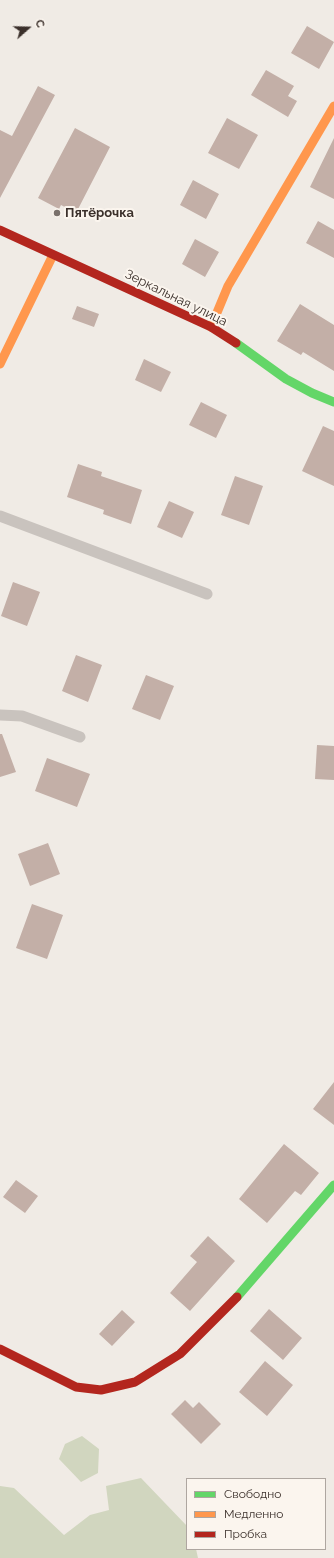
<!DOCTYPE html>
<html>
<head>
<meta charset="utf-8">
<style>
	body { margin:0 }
	#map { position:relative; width:334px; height:1558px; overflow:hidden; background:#f0ebe5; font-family:Raleway,sans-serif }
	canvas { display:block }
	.legend { position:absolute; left:186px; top:1478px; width:140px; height:72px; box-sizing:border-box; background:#fbf5ee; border:1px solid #aea6a0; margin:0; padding:5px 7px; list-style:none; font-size:12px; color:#3b302b }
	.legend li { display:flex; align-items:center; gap:8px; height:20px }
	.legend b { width:20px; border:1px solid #aea6a0 }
	.north { position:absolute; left:8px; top:8px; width:40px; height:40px; -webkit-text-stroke:3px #fbf5ee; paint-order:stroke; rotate:70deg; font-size:11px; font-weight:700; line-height:16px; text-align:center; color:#3b302b }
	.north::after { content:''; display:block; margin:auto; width:14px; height:18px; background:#3b302b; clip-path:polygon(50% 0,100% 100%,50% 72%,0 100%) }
</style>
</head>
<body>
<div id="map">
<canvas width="334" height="1558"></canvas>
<ul class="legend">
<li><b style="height:5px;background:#63d668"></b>Свободно</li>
<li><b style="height:5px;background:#ff974d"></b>Медленно</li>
<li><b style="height:5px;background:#b3261e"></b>Пробка</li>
</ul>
<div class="north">С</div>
</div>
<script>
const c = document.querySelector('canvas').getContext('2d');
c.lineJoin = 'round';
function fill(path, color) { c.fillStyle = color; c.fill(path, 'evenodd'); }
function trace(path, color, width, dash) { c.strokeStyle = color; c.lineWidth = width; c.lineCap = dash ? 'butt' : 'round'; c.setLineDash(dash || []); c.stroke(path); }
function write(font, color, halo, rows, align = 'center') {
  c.font = font + ' Raleway,sans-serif'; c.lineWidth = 4; c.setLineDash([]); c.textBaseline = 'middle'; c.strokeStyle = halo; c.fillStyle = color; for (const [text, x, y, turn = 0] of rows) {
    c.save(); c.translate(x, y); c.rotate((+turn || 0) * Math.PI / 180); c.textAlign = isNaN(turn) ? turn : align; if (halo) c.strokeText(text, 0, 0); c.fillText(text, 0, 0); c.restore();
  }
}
const green = new Path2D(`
	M82,1436L99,1449L98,1473L81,1482L59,1459L65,1444Z
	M141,1478L187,1526V1549H196L198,1558H0V1486L14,1488L64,1535L90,1515L109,1510L106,1486Z`);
const building = new Path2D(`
	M307,26L334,42L319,69L291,53Z
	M266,70L294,86L288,96L297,101L288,117L251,95Z
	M38,86L55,95L0,198V130L12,136Z
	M227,118L258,135L239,169L208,153Z
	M75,128L110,147L76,213L61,205L59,209L38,198Z
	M334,138V199L310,187Z
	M193,180L219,194L206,219L180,205Z
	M318,221L334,230V258L306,243Z
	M195,239L219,252L205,277L182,264Z
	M300,304L334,325V371L303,352L301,355L277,341Z
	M77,306L99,314L94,327L72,319Z
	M144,359L171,372L161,392L135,380Z
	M201,402L227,415L216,438L189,425Z
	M323,426L334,431V486L302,471Z
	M78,464L102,472L101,476L142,490L131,524L103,514L104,510L67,497Z
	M235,476L263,486L249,525L221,515Z
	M169,501L194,512L182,538L157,527Z
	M13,582L40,592L27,626L1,616Z
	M76,655L102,665L88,702L62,691Z
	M146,675L174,686L160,720L132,709Z
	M0,734H2L16,772L0,777Z
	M317,745L334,746V780L315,779Z
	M47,758L90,774L77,807L35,791Z
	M48,843L60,874L30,886L18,854Z
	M32,904L63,915L47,959L16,948Z
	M334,1082V1125L313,1109Z
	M284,1144L319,1173L301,1195L295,1191L267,1223L239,1199Z
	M16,1180L38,1196L25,1213L3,1197Z
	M208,1236L235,1261L190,1311L170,1293L197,1262L190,1256Z
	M269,1309L302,1338L283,1360L250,1331Z
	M122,1310L135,1322L112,1346L99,1334Z
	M265,1361L293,1385L267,1416L239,1392Z
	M185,1400L193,1408L199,1402L221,1424L201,1444L171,1414Z`);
const lane = new Path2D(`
	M0,516L207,594
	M0,715L22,716L80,737`);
const fast = new Path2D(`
	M236,343L286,379L312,393L334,402
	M237,1297L334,1185`);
const slow = new Path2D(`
	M211,327L228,286L334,106
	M0,364L53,255`);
const jam = new Path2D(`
	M0,230L211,327L236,343
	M0,1349L76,1387L101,1390L135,1382L180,1354L237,1297`);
const markers = [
	[57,213,4,"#7a716c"]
];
const poiNames = [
	["Пятёрочка",65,213]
];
const streetNames = [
	["Зеркальная улица",176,298,26]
];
fill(green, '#d1d6bf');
fill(building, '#c3afa7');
trace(lane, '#c9c3be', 11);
trace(fast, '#63d668', 9);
trace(slow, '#ff974d', 9);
trace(jam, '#b3261e', 9);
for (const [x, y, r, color] of markers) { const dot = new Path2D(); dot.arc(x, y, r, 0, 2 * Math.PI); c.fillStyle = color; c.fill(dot); trace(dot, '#fbf5ee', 1.5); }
write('bold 13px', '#3b302b', '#fbf5ee', poiNames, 'left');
write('13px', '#3b302b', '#fbf5ee', streetNames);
</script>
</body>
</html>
